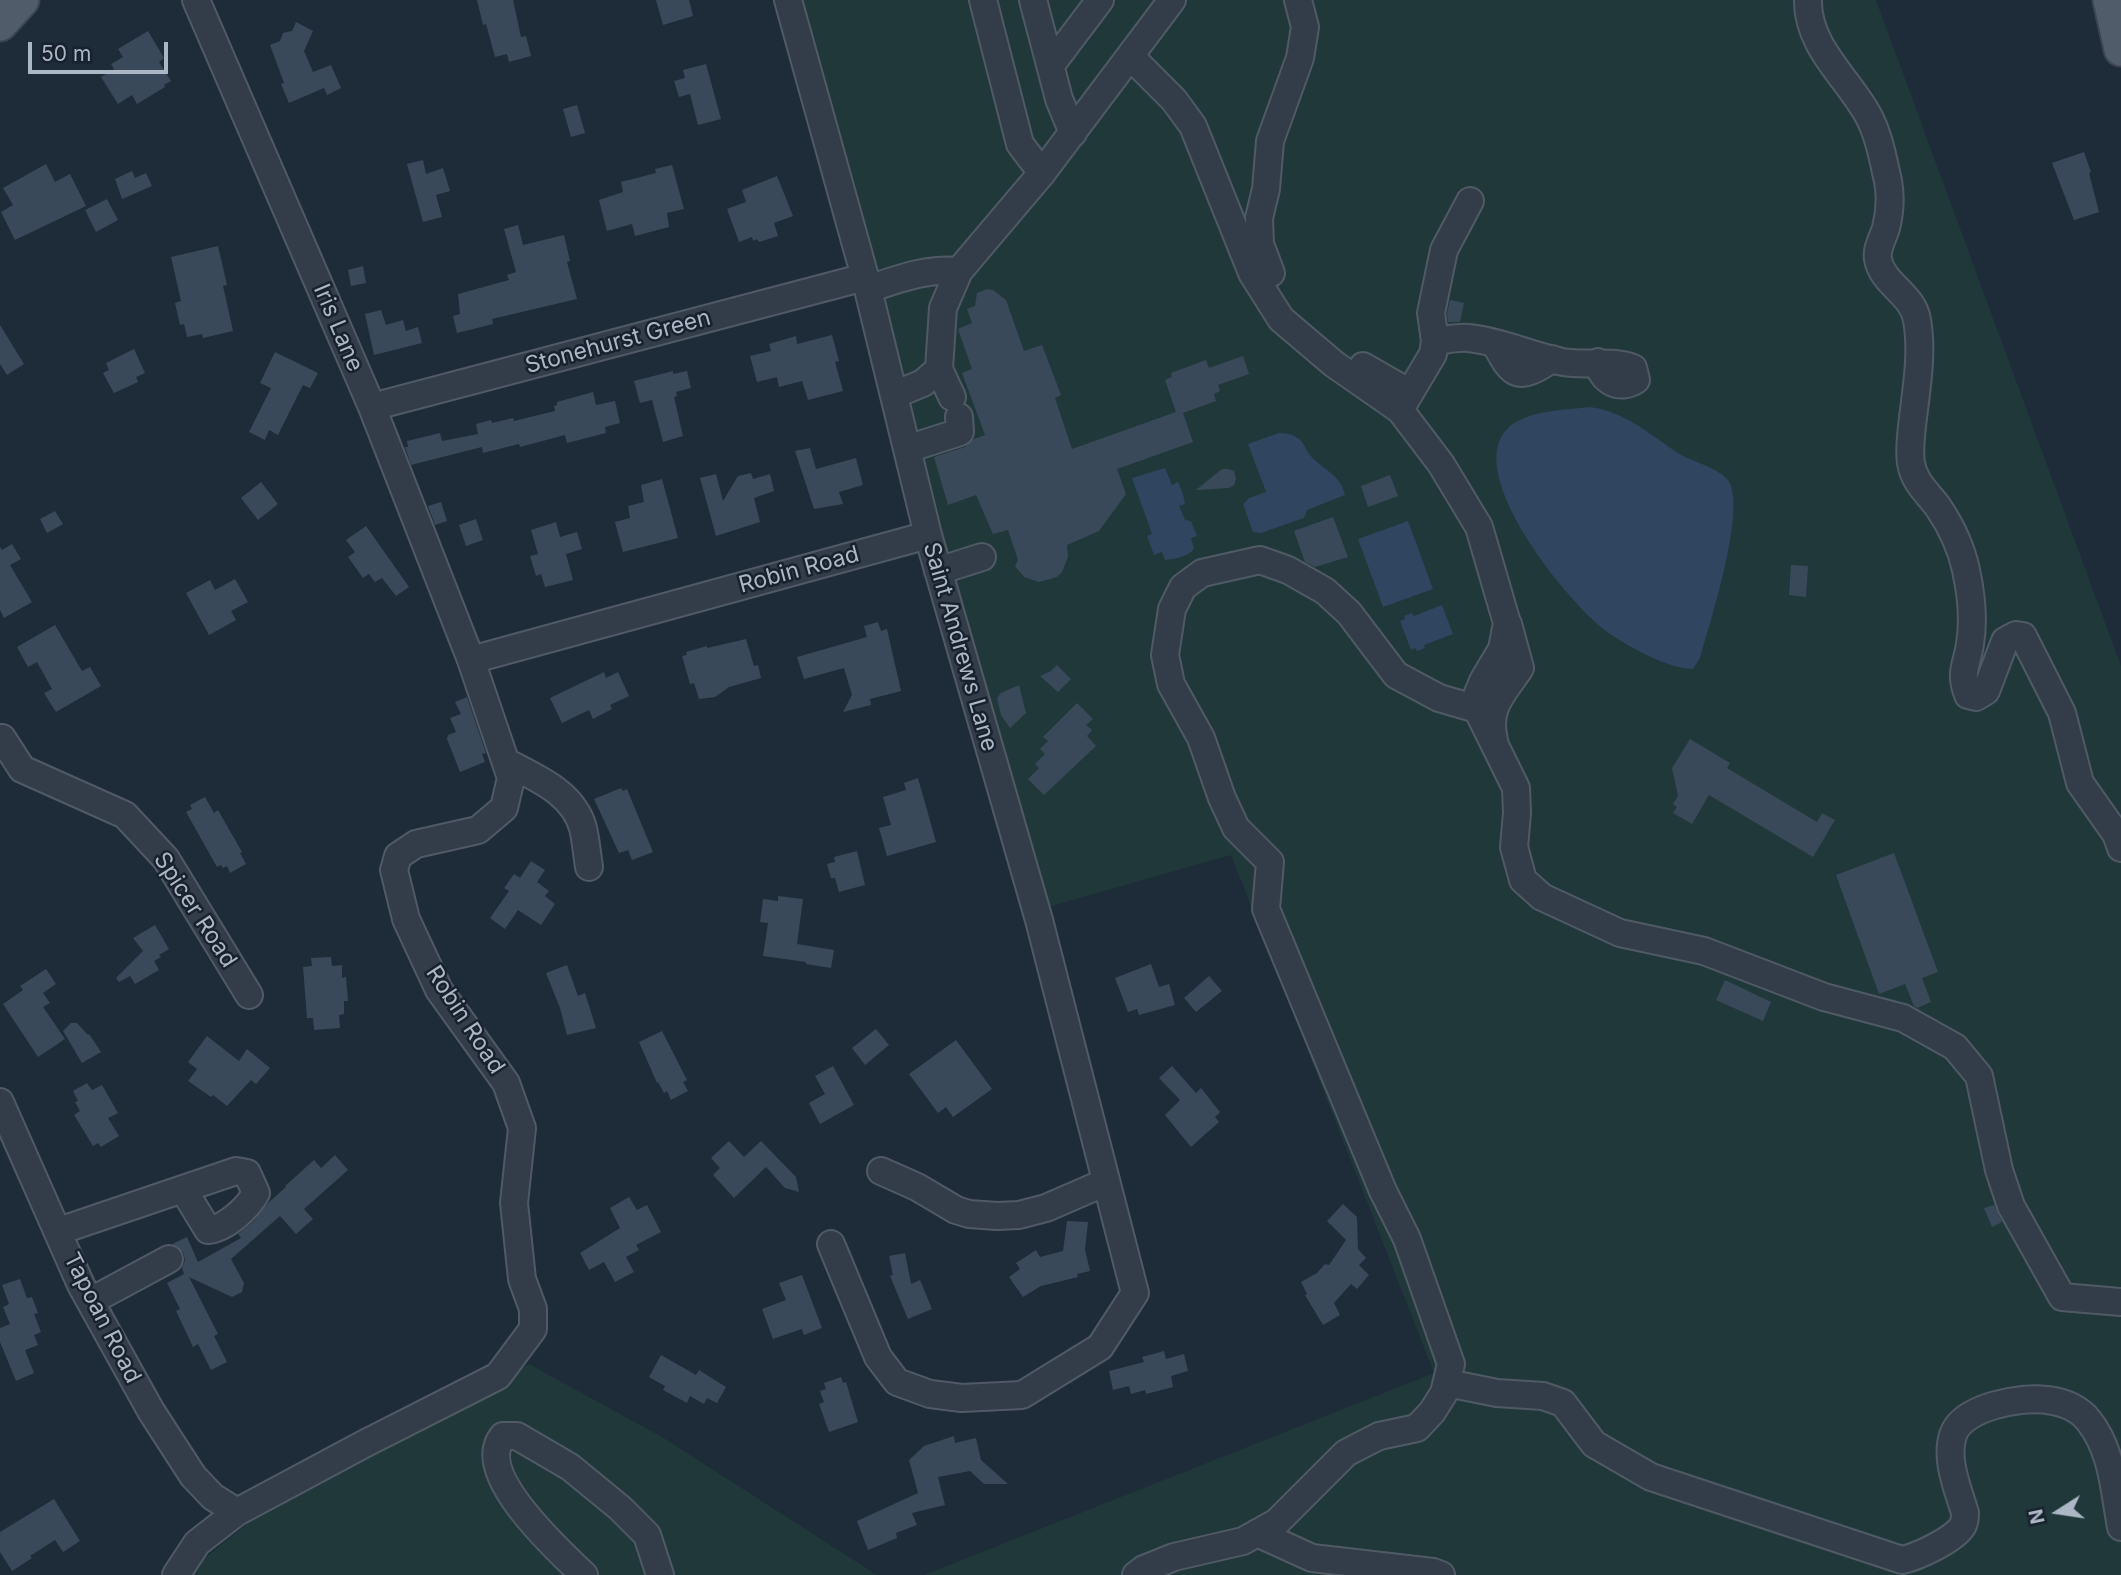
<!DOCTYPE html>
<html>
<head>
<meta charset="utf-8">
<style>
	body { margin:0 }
	#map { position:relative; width:2121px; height:1575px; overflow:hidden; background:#1e2b39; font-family:Inter,sans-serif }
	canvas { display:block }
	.north { position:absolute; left:2023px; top:1477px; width:70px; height:70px; -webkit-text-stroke:5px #18222e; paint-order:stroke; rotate:258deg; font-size:19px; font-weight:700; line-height:28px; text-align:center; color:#acb7c6 }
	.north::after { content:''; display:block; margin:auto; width:24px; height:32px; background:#acb7c6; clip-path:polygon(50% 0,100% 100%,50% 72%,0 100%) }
	.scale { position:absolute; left:28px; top:42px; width:140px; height:32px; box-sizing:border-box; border:4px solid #acb7c6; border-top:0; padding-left:9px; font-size:21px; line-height:24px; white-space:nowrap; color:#acb7c6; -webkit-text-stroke:5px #18222e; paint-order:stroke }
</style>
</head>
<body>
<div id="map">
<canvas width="2121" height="1575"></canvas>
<div class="north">N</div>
<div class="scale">50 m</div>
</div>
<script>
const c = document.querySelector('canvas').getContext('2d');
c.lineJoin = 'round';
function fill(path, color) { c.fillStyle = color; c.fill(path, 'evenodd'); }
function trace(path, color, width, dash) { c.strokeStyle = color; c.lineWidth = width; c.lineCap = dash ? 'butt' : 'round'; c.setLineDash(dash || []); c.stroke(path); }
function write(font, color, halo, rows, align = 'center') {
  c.font = font + ' Inter,sans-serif'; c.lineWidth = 5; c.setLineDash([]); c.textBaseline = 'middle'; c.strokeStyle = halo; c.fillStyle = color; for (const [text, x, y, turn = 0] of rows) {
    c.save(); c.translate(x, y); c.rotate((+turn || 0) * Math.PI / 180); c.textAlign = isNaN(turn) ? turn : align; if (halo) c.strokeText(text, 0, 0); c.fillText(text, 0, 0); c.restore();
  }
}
const green = new Path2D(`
	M798,0H1876L2121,666V1575H924L1434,1373L1231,855L1041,909Z
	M529,1364L662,1437L877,1575H188L189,1571L257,1516Z`);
const water = new Path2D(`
	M1590,407C1623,411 1647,432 1675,451C1690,462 1714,465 1727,479C1749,503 1709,626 1700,658L1693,669C1668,669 1627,646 1606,631C1569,604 1461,473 1508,428C1527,410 1565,410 1590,407Z
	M1279,433C1286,433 1294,434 1300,440C1304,443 1306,450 1309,454C1322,470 1340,473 1345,495L1307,510L1304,518L1261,533L1253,532L1243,504L1249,498L1266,492L1248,444Z
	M1165,468L1172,485L1178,482L1183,494L1185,504L1179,506L1185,520L1191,521L1197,536L1191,538L1194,549C1187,557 1175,559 1165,560L1162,552L1154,555L1147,536L1152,534L1132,478Z
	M1408,521L1433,589L1383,607L1358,539Z
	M1442,605L1453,634L1424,645L1425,648L1417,651L1415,648L1411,650L1400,621L1405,619L1404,616L1412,613L1414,616Z`);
const building = new Path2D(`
	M477,0H513L521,37L526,36L531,56L509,62L507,54L495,57L486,24L483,25Z
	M656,0H689L693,16L663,25Z
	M296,22L313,31L304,51L313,72L331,65L341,88L327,95L324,88L289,103L281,84L284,83L270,45L280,41L283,33L292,31Z
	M148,31L164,58L159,62L171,81L164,85L165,87L137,104L132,95L118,104L101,77L114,69L111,64L123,57L118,49Z
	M706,64L721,119L698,125L690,94L679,97L674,81L685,78L683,70Z
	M577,105L585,133L571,137L563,109Z
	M2084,152L2091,172L2089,173L2099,212L2074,220L2052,163Z
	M423,160L426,174L443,168L450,191L436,195L442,217L423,222L407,164Z
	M46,164L55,182L70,174L86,206L15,240L1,212L13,205L3,188Z
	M672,165L684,209L667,213L669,227L635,236L632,224L607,231L599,200L623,192L621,182L656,173L655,169Z
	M132,171L135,178L146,173L152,186L122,199L115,179Z
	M777,176L793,216L774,223L778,236L759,242L757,239L753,241L752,237L739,242L727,209L746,202L742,190Z
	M107,199L118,220L96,232L85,210Z
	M518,225L523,245L564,235L570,261L567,262L577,299L492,319L493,324L457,333L453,316L460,314L458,294L509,280L507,275L516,272L504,229Z
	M218,246L227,285L223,286L233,331L203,338L202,334L187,337L184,324L180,325L175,303L181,301L171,257Z
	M363,266L366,283L351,286L348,270Z
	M987,289L993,290L1006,300L1024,351L1042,345L1061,395L1055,398L1072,449L1176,412L1165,380L1172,377L1171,373L1206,360L1209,368L1243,356L1249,374L1218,385L1220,391L1214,394L1216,401L1183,413L1193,442L1117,469L1126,494L1099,531L1067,545L1068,557L1062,572L1057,577L1039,582L1024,577L1015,566L1018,560L1008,530L993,534L976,495L948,505L934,457L965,447L974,439L985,435L962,373L972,369L958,329L972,323L967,309L975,306L977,293Z
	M1450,300L1464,303L1460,322H1448L1447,313Z
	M381,310L386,325L403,320L406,331L418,327L422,343L374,355L365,314Z
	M0,325L24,364L7,375L0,364Z
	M832,335L839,361L835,362L843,391L808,400L802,381L779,387L777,377L757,382L750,356L771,351L769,344L796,336L797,344Z
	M134,349L145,373L136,377L138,382L114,393L103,373L109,370L106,363Z
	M275,352L318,373L310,388L303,385L278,435L269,430L265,440L249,432L271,388L260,383Z
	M673,371V374L687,371L691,388L676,392L677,396L674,397L683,436L663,442L652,400L640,403L634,381Z
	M593,392L596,405L615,401L620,423L605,427L606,433L567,443L565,435L520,447L519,444L483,453L482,447L411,465L405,447H408L407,441L440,433L442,441L478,434L476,424L491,420L492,423L513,418L514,421L555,411L554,406L557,405V402Z
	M810,448L816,469L856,458L863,485L839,492L843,504L814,509L795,451Z
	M1222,469H1228L1234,471L1236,479L1234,485L1229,488L1196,490Z
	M751,473L753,479L770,474L774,491L754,498L760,522L716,536L700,478L716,474L723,501L738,476Z
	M1390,475L1398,496L1368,507L1361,486Z
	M662,479L678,538L623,552L615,522L630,518L628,506L644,502L641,485Z
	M261,482L278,504L258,520L241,498Z
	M441,502L447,521L435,525L428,506Z
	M55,511L63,524L47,533L40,519Z
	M1333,517L1348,557L1315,567L1305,562L1294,531Z
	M476,519L483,540L466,546L459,525Z
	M556,522L560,537L577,532L582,549L566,554L573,580L545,587L541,574L536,576L530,556L538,554L531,530Z
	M366,526L409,587L396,596L382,578L375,582L369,574L363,578L348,557L355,552L346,540Z
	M12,544L21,559L10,565L32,602L4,618L0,610V547L2,550Z
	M1791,565L1808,566L1806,597L1789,595Z
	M235,579L248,602L231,611L236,620L209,635L186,593L210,580L215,590Z
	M878,622L881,631L887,629L901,691L870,699L871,705L843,712L852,695L844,668L804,679L797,657L867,637L864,626Z
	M55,625L82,671L90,667L101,686L56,712L44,693L52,689L37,662L28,667L17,647Z
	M746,639L754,666L758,665L761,678L729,687L715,697L699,699L694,683L690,684L682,656L687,655L686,652L707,646V648Z
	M1057,665L1071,679L1058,692L1040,676L1051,671Z
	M604,672L606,678L618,672L629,696L610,705L612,709L593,719L589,710L562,723L550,698Z
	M1019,685L1026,713L1010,728L1001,715L997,698L1001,693Z
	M467,697L486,753L482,754L485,762L460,772L447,739L448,735L456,732L450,718L461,714L455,702Z
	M1077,703L1093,719L1086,725L1092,730L1087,736L1096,746L1044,795L1028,779L1039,768L1035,764L1045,754L1040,749L1048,741L1043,737Z
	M1690,739L1730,763L1727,768L1817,822L1822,813L1835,820L1813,857L1709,795L1692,824L1673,813L1677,807L1673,804L1678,796L1672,768Z
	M918,778L936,842L887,856L879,828L891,825L883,797L906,790L904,783Z
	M621,788L623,791L627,789L653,852L632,860L628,850L619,853L594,799Z
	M205,797L214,813L218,810L242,852L240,853L246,864L230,873L227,866L223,868L221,865L217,867L186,812L192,809L190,805Z
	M857,851L865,885L839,892L835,878H831L827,864L835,862L834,857Z
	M1894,853L1938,972L1922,978L1931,1002L1917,1008L1914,1006L1905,984L1879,994L1836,875Z
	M531,861L545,870L537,882L549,891L545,896L555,904L541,925L518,910L505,929L490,918L509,891L504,888L514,874L520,878Z
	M778,896L803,899L797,944L834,950L831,968L806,964V962L763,956L768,923L760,922L763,899L778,901Z
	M155,925L169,949L159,955L161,957L154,961L159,970L135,984L130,976L119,982L116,978L143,951L133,938Z
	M331,957L332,966L342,965V978L346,977L348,1001H344V1014L339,1015L340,1028L314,1030L313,1018H307L303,967L312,966L311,958Z
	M1151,964L1159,987L1169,984L1175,1005L1139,1015L1137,1009L1128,1012L1115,978Z
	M567,965L578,996L585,993L596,1028L567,1035L560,1008L546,973Z
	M46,969L56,984L43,993L50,1003L43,1007L65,1039L38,1057L3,1004L23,990L20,986Z
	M1209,976L1222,991L1196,1012L1184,998Z
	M1725,980L1771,1002L1763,1021L1716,1000Z
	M71,1023H77L88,1035L89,1034L101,1052L82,1063L63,1031Z
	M876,1029L889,1045L865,1065L852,1048Z
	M662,1031L687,1080L683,1082L688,1091L671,1100L667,1091L664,1093L658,1082L657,1083L639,1042Z
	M207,1036L239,1061L247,1049L270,1068L256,1084L251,1080L227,1106L213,1095L211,1097L188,1081L197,1069L188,1062Z
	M956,1040L992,1089L953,1117L946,1107L938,1113L909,1074Z
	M833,1066L854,1105L820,1124L809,1103L825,1094L815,1076Z
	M1172,1066L1196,1093L1201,1088L1220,1112L1215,1117L1219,1122L1191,1147L1165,1115L1180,1100L1159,1078Z
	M87,1083L92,1090L102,1085L118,1113L108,1118L119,1136L101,1147L98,1143L93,1146L74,1115L80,1111L75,1102L78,1101L73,1091Z
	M729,1141L744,1157L761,1141L796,1177L799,1192L785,1188L766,1167L734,1198L713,1175L720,1168L711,1158Z
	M335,1155L348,1170L304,1209L313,1219L296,1234L280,1216L231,1259L244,1283L242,1292L232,1297L189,1277L218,1334L214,1336L227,1362L211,1370L198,1344L193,1347L176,1311L180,1309L167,1283L184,1274L182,1268L185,1260L183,1252L172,1244L187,1237L198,1262L241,1238L238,1234L253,1222L268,1203L286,1187L285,1186L314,1160L321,1168Z
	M629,1197L637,1210L647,1205L661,1232L636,1245L639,1250L626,1257L634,1272L615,1282L604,1262L589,1270L580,1253L620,1228L610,1208Z
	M1343,1204L1357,1217L1358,1249L1366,1258L1359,1265L1369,1275L1357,1289L1351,1284L1334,1303L1340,1315L1323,1325L1305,1295L1307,1294L1301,1282L1317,1273L1325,1264L1329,1265L1346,1240L1327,1221Z
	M1994,1205L2002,1222L1992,1227L1984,1208Z
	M1067,1221L1088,1222L1085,1250L1090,1271L1077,1274L1078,1277L1041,1286L1023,1297L1009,1277L1020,1269L1016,1263L1036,1250L1040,1257L1063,1251Z
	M905,1253L911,1284L920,1280L932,1309L908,1319L890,1276L893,1275L889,1256Z
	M802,1275L822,1328L804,1335L802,1329L773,1339L762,1309L786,1300L779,1283Z
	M20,1279L27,1298L32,1297L38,1313L34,1314L41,1332L34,1335L38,1345L25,1350L34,1373L16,1381L0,1342V1328L10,1324L3,1307L9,1304L2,1285Z
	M1164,1351L1166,1359L1184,1354L1188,1371L1171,1376L1173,1387L1146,1394L1145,1390L1131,1394L1129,1386L1113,1390L1109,1371L1144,1362L1142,1357Z
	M661,1355L696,1375L699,1370L726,1387L717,1403L707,1398L704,1404L690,1396L687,1403L663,1390L665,1386L649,1377Z
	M841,1377L843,1383L846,1382L858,1422L829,1432L819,1404L824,1402L820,1391L826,1389L824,1383Z
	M954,1436L955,1443L976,1438L981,1460L1008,1484H984L970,1471L938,1477L945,1505L912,1513L917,1525L896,1533L897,1538L868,1550L857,1521L918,1493L909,1460L924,1446Z
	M54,1499L80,1541L63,1552L55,1540L30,1556L32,1558L12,1571L0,1552V1532Z`);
const minor = new Path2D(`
	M788,0L865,277L928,535L1039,920L1135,1293L1100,1347L1022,1395L962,1398L930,1394L897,1382L878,1357L831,1244
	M983,0L1020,144L1042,173
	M1033,0L1059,99L1073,133
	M1808,0C1807,46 1847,77 1868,115C1879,135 1883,159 1888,181C1891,197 1890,212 1886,228C1883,238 1876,249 1878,259C1882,284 1913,294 1917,320C1923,354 1916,391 1912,426C1911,438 1909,450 1911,463C1914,482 1927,492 1938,507C1951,526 1961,547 1966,570C1971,593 1974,620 1970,644C1967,665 1959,672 1968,695L1976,697L1986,691L2005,641L2016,635L2023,636L2062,713L2080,783L2116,834L2121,848
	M1130,56L1174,100L1193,126L1252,273L1281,319L1334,364L1400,410L1441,464L1479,527L1507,623L1502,649L1483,681L1478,693L1477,709L1516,788L1517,813L1514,847L1523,880L1542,897L1620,933L1704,951L1824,997L1903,1018L1955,1047L1979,1076L1999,1170L2011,1206L2062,1297L2121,1302
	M1051,65L1100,0
	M1271,273L1260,244L1259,218L1266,189L1270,141L1300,58L1305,27L1298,0
	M868,289C899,279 926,268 959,271
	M1435,341C1446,340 1457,337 1468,338C1499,341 1527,354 1558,361C1582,367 1609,359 1633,368L1636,380C1620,391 1601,381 1598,362
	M1495,343C1513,378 1518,381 1552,359
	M1363,366L1410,393
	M939,369L952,397
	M894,395L923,383L939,369L943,308L959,271L1042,173L1172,0
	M1402,406L1433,354L1435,341L1431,313L1444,250L1470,201
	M372,407L865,277
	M907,449L960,432L959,417
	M938,571L982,557
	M471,660L928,535
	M2,738L22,769L125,815L166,859L249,995
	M1494,740C1486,707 1503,694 1520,668L1508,624
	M506,762C536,778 573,792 583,828C586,841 587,854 589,867
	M0,1102L81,1285L151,1411L193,1476L213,1497L237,1512
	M881,1171L917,1187L956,1210L969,1214L997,1216L1019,1215L1046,1208L1106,1182
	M59,1231L236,1171L247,1173L256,1193C248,1208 225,1229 208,1230L183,1189
	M91,1301L169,1259
	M1447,1383L1497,1393L1543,1396L1563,1403L1594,1444L1651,1477L1902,1560C1917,1557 1956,1539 1963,1525C1965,1521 1965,1517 1965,1513C1958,1489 1945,1460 1953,1435C1962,1407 2021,1396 2047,1400C2063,1402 2079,1408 2089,1421C2113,1452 2114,1490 2121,1527
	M1257,1533L1312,1558L1433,1572L1441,1575
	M176,1575L197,1543L237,1512L364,1444L498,1376L533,1329V1309L522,1279L514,1203L522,1128L506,1083L439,990L406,919L394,870L398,856L416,844L478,830L504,808L511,778L471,660L372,407L196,0
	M584,1575C559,1551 472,1473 503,1436H517L570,1467L620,1508L647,1535L660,1575
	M1136,1575L1144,1569L1174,1557L1243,1541L1277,1522L1346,1453L1379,1436L1417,1428L1432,1412L1444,1393L1451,1364L1407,1239L1383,1191L1266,909L1270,862L1236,828L1222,798L1201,738L1171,684L1165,655L1172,609L1183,587L1202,573L1260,560L1288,570L1325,591L1349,613L1396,675L1439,698L1477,709`);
const major = new Path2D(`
	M2110,0L2121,49
	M0,24L22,0`);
const streetNames = [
	["Iris Lane",338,328,67],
	["Stonehurst Green",618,342,-15],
	["Robin Road",799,570,-15],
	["Saint Andrews Lane",960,647,74],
	["Spicer Road",195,910,57],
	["Robin Road",465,1020,57],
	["Tapoan Road",102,1318,63]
];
fill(green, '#20383a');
fill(water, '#2f4560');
fill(building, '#3a4959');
trace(minor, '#505a67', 30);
trace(major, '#3c4653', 37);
trace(minor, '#323d49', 26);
trace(major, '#505c6a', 33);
write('23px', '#acb7c6', '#18222e', streetNames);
</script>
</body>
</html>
